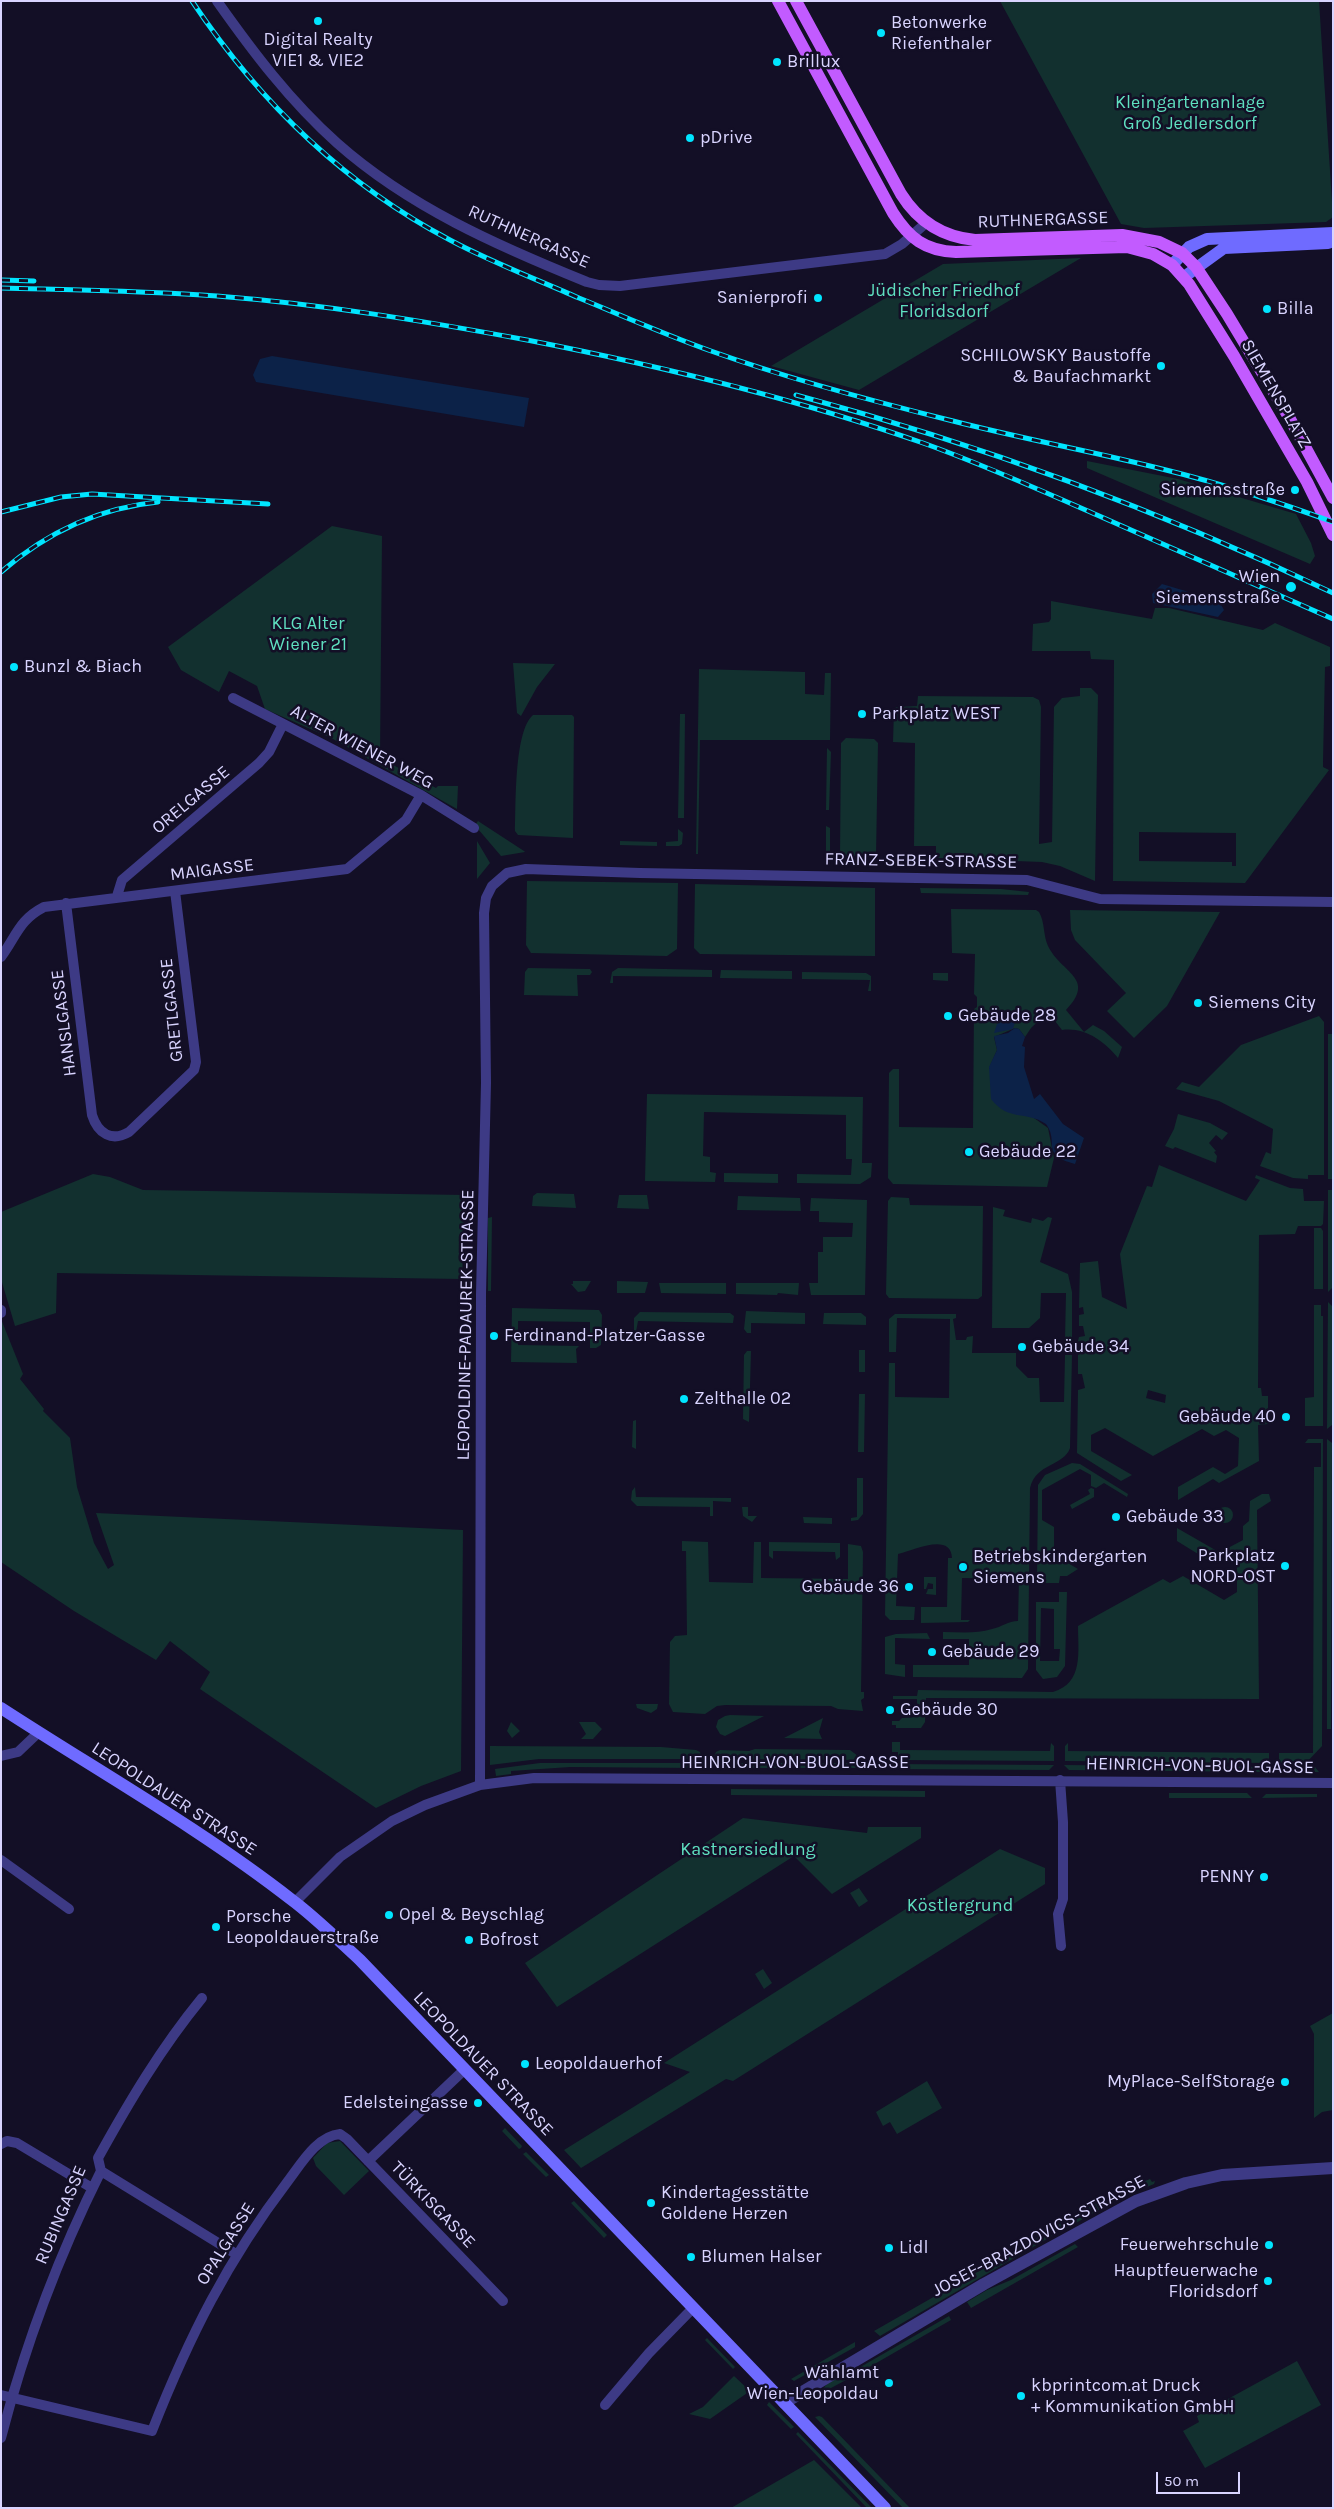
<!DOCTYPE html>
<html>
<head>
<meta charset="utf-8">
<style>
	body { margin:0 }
	#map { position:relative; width:1334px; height:2509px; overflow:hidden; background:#130f26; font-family:Karla,sans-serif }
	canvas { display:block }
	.frame { position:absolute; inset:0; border:2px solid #d9d4ff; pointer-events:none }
	.scale { position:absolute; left:1156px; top:2472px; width:84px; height:22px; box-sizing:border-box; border:2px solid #d9d4ff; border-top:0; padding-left:6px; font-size:15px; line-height:18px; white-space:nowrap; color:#d9d4ff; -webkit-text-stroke:4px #130f26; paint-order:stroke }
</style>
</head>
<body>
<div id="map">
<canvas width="1334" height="2509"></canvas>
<div class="frame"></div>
<div class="scale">50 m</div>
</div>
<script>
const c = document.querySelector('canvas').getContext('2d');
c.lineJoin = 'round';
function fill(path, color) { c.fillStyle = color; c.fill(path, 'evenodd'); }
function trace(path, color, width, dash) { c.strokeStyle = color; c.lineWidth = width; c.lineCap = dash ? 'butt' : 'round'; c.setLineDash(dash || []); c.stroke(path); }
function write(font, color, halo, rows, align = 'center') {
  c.font = font + ' Karla,sans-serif'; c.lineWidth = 5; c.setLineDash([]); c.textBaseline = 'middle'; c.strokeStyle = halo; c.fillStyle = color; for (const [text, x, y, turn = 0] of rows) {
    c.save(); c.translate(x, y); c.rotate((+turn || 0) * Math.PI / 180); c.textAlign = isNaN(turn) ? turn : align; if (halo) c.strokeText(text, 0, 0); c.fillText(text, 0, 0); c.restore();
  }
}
const green = new Path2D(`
	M1000,1H1319L1333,217L1326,222L1144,228L1121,224Z
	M1081,258L859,390L771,366L943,264Z
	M1087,461L1178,479L1296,514L1311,543L1315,556L1310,564L1087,468Z
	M332,526L382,536L380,758L436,788L438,786H458L457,809L333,739L265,709L257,686L229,671L219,692L181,670L168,647Z
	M1051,601L1152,619L1155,608H1169L1263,630L1275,623L1330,647V666L1325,667L1323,762V767L1329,770L1245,883L1113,881L1114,660L1091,659L1090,651H1032L1033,624L1049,622L1051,619ZM1139,832L1236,833V866H1232V862H1230L1139,861Z
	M513,663L555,664L537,687L521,716L517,713Z
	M699,669L805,672V694L824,695L825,673H831L830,740H700L698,854H696Z
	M1080,688H1091L1098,695L1095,881L1060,866L1042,862L936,858V846H914L915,743L893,742L894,710L896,707L917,706L918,696L1033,697L1039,700L1041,707L1039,844L1052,842L1054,707L1062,698L1080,696Z
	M680,714H685L684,818H678Z
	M533,715H572L574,717L573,838L518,835L515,831C516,805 514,731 533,715Z
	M846,738L874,739L878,743L876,856H840L841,743Z
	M827,748L831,752L829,810H826Z
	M478,821L524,851L525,852L501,856L478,829L476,824Z
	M826,826L830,828V855H826Z
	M678,829L683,833L682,844L679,846H666V842L678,841Z
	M477,841L490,863L477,879Z
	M620,841L657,842V846L620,845Z
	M527,881L678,883L677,949L667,956L531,953L526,945Z
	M695,884L875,888V956L700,954L694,948Z
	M920,888L1001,889L1029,892L1028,895L921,893Z
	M951,909L1036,910L1039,912C1045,922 1043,935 1048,946C1061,973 1097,978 1066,1010L1084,1032L1093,1025L1104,1031L1122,1047L1118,1058C1104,1041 1085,1027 1062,1030L1048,1012L1031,1028L1025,1037L1019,1029L1015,1028L994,1037L997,1050L989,1068L1034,1118L1048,1128L1054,1158L1047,1187L893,1184L888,1178L889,1073L893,1069H899V1127L973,1128L974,1009L977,1007V997L974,994L975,954L952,953Z
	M1070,910L1220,912L1167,1006L1134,1038L1107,1011L1126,993L1075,940L1071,930Z
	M528,968L590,969L592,972L590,975H577L578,996L524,995L525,972Z
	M618,968L712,970V977L613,976V983H610L612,972Z
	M721,970L792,971V979L720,978Z
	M802,972L866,973L871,976V991H868L870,980L802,979Z
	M933,973H948V981L933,980Z
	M1319,1016L1324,1022V1175H1308V1179L1293,1178L1260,1166L1266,1152L1271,1154L1273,1129L1219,1101L1176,1089L1182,1082L1199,1087L1241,1045Z
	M1328,1034H1333V1179H1328Z
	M647,1094L863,1097L862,1163H872L871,1177L860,1184L797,1183V1174L851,1175L852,1159H846V1115L704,1112L703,1156L710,1157V1172L716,1173L715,1182L645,1181Z
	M1178,1114L1210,1123L1228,1133L1222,1140L1216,1135L1209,1143L1216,1151L1214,1152L1217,1156L1216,1163L1175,1147L1173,1149L1165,1146L1174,1129Z
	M1159,1165L1246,1201L1260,1180L1255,1178L1256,1175L1290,1188L1303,1189L1304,1201H1324L1323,1224L1321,1226H1298L1295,1234L1259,1235L1258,1388H1261L1262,1396H1268V1424L1258,1425L1259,1461L1219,1483L1213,1479L1178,1500V1487L1213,1467L1225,1474L1238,1466L1239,1438L1226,1430L1214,1436L1202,1429L1153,1456L1105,1428L1091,1435V1451L1132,1475L1121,1481L1077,1453L1078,1390L1085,1388L1082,1374H1078V1355L1086,1348L1078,1341L1079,1337L1085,1336L1083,1326H1079V1315L1084,1314L1083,1307L1079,1308L1080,1263L1098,1261L1102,1297L1127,1309L1120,1254L1147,1186L1152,1187ZM1148,1390L1166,1395L1165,1403L1146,1398Z
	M724,1173L778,1174V1183L724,1182Z
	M93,1174L110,1177L143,1190L465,1195L462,1279L57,1273L56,1313L15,1326L1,1279V1212Z
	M1328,1190H1332V1288L1328,1292Z
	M537,1193L574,1194L576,1208L532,1206L533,1196Z
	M619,1195H647L649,1209L617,1208Z
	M738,1196L800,1198L801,1211L737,1210Z
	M891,1197L909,1198L910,1205L983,1206L982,1296L978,1299L889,1298L886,1294L888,1201Z
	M811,1198L867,1200L865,1295H811L809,1283H818V1252H823V1237H852L853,1223L819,1222V1211H810Z
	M993,1207L1005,1210L1003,1216L1031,1223L1032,1218L1043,1221L1048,1217L1052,1218L1040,1262L1068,1274L1072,1292V1341L1065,1340L1066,1293H1041L1040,1318L1029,1328H992Z
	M492,1217L491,1291H488V1218Z
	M1314,1228H1321L1323,1231V1289H1314Z
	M573,1281H591L585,1291L578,1292L571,1284H573Z
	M617,1281L648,1282L645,1293H617Z
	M659,1283H726V1294L661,1293Z
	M736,1283H799L798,1295L778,1293L777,1295L736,1294Z
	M1328,1302L1332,1306V1425L1327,1429Z
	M1314,1305H1321V1316H1323V1426H1305V1398L1314,1397Z
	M512,1308L599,1310L602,1315L601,1345L596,1348H590V1322L518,1321V1345L579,1346L576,1349L577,1363L511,1362Z
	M746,1311L805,1313V1324L751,1323V1333H747L744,1329Z
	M640,1312L730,1313L734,1316L733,1323L638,1321L636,1332L634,1330V1318Z
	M824,1313H861L866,1317V1325L823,1324Z
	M895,1314H956V1318L953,1319L956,1340H966L967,1337L973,1336L972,1353H1016V1366L1028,1378H1039L1040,1402H1064L1065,1355H1072L1070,1448C1064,1466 1036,1463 1030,1488L1028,1669L1022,1678L913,1677V1665H969V1639H943V1632C959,1632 976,1634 992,1629C1002,1627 1008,1621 1018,1621L1019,1579L962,1578L961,1620H970L968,1622L921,1623V1607H947L948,1558H952C951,1532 914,1550 898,1554L896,1606L915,1607L914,1620H890L885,1615L889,1363H895V1397L949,1398L950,1319L897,1318L896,1352H889V1319Z
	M1,1319L23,1374L20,1379L44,1409L43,1411L70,1438L77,1487L94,1543L108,1569L114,1565L96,1513L463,1530L461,1771L421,1786L376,1808L200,1689L210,1672L170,1641L156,1660L74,1611L1,1562Z
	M859,1350H865V1372H859Z
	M747,1351H751L749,1422L743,1419L744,1355Z
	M859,1394H865L864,1452H858Z
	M636,1420V1449L632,1447L633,1421Z
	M1308,1439H1323L1322,1746L1306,1763H1279V1753H1313L1314,1467H1321V1443H1305Z
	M1327,1439L1332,1443L1331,1729H1327Z
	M1072,1463L1080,1464L1128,1494L1127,1497L1104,1483L1096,1488L1091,1486V1475L1080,1469L1042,1490V1520L1054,1527V1555L1078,1569L1067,1576H1060L1059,1583H1037L1038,1485L1045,1475Z
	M857,1478H863V1514L858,1520L851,1521V1518L857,1517Z
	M635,1487L636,1497L731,1498V1502L713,1501V1516H710V1507L637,1506L631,1500L632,1491Z
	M1091,1488L1094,1489V1497L1072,1509L1070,1505L1090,1494L1088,1490Z
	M1262,1494H1269L1271,1501L1257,1510L1259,1699L926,1698L925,1722L921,1728H896V1725H892V1721H899L902,1718L917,1717V1699H893V1696H917L918,1690L1053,1692C1084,1683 1078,1651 1078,1626L1163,1579L1170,1583L1183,1576L1224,1600L1237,1592V1563L1224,1555L1211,1562L1177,1541V1528L1224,1555L1226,1549L1243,1540V1526L1249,1521L1250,1501Z
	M742,1507H748V1516H757L752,1522L743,1516Z
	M1217 1515a8 8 0 1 1 16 0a8 8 0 1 1-16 0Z
	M803,1517L832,1518V1524L804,1523Z
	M682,1541L708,1542L709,1582L753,1583L754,1542H761V1578L848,1579V1544L861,1546L863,1552L861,1692H864V1698L861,1700L863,1711L838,1709L831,1706L725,1705L717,1706L705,1714L673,1712L669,1704L670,1642L675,1636L687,1635L686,1551H682Z
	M769,1542L840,1543V1557L836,1560L835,1552L773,1551V1559L769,1556Z
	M924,1577H936V1595L926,1594L928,1589H933V1584L928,1583L926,1589H924Z
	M1059,1592H1067L1065,1666L1057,1677L1043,1679L1036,1670V1602H1059ZM1041,1608L1054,1609V1649H1060L1059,1661H1040Z
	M927,1633L930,1639L895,1638V1664L905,1665V1677L885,1674V1637L896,1634Z
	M636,1704H658L657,1709L651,1713L637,1708Z
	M725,1716L730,1715L764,1716L725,1736L720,1734L716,1727L718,1720Z
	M823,1718L819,1732L822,1739L784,1738Z
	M511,1722L520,1731L512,1738L507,1731Z
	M579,1722H595L602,1729L593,1739H581L586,1734Z
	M892,1742H900V1750L1050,1751L1051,1743L1054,1746V1761L898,1760V1752H892Z
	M1068,1743V1751L1269,1753V1763L1065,1761V1746Z
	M490,1746L661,1747L696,1750L700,1752L702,1759H539L490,1765Z
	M755,1749L850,1750L858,1756V1760L713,1759L716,1752L720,1750L749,1751Z
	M540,1763H703L698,1768L570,1767L511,1771V1774L496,1776L495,1769Z
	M713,1763H856V1768H717Z
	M885,1764L1054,1765L1049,1770L891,1769Z
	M1064,1765L1269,1767L1265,1772L1069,1770Z
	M1279,1767H1315L1319,1772H1284Z
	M731,1789L925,1791V1797L731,1795Z
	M1169,1793H1247L1252,1798H1169Z
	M1266,1794H1317V1797L1262,1798Z
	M743,1818L867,1833L868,1827H921V1838L832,1894L794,1856L557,2007L525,1963Z
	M1000,1849L1045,1868V1884L733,2081L726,2079L581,2168L564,2150L690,2072L664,2063Z
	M859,1888L868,1901L859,1907L850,1893Z
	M763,1969L772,1983L764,1989L755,1974Z
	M1333,2013V2110L1322,2112L1314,2118V2034L1310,2026Z
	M927,2081L942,2108L897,2134L890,2122L883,2126L876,2112Z
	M505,2128L522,2146L521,2148L519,2149L502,2131Z
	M340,2141L369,2171L344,2195L316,2166L313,2158L327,2143Z
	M526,2152L549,2175L546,2177L523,2154Z
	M1150,2179L1152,2182L1155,2181L1154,2184L1116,2200L1062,2231L1058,2225L1109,2196Z
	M574,2201L607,2235L604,2238L571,2203Z
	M1049,2231L1052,2236L880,2336L874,2331Z
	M1075,2244L1078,2247L971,2308L967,2302L987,2290L1011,2280Z
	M949,2316L951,2320L852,2377L850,2373Z
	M707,2338L735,2367L733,2369L705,2340Z
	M855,2342V2347L794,2381L791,2379Z
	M1297,2361L1321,2405L1205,2468L1183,2431L1199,2422L1197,2416Z
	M843,2375L846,2380L816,2396L829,2382Z
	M734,2376L750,2391L710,2419L689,2414L703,2407Z
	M769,2402L794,2427L791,2429L767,2405Z
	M819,2416L822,2417L910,2508H903L815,2417Z
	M798,2432L872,2508H867L796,2434Z
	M814,2460L862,2508H731Z`);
const water = new Path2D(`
	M272,356L529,398L524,427L256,382L253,375L260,359Z
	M1162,584L1219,601L1224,610L1218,617L1153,603L1152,594Z
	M1007,1020L1015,1022L1013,1029L994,1033L997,1024Z
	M1015,1028L1019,1029L1025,1037L1022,1046L1025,1047L1024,1067L1034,1099L1040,1094L1063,1124L1084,1138L1075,1164C1039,1154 1060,1143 1046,1124C1025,1110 1009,1122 991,1099L989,1067L997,1050L994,1036L1008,1033Z`);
const minor = new Path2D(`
	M217,1C253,52 290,101 337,143C409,207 498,246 587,282L599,285L620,286L885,254L902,244L926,223
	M233,698L421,795L474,828
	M117,896L122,880L259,763L269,752L283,724
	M66,903L92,1115C98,1134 112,1142 129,1132L194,1070L196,1062L175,891
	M1,957C17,935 19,920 44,907L347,869L406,820L421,795
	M1,1310V1313
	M1,1756L18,1752L39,1732
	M1060,1780L1063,1822V1899L1058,1914L1061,1946
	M480,1785L481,1294L486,1083L484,913L486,898L492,886L507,873L526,869L640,873L1027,880L1100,899L1333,902
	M1,1860L69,1909
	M295,1902L340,1857L392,1821L425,1805L480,1785L534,1778L1333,1783
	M1,2144L7,2141L17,2143L92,2188
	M368,2161L464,2070
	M101,2171L236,2254
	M1,2395L152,2431C189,2337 227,2261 288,2181C301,2164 317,2136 340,2134L347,2139L503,2301
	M605,2405L649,2353L693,2308
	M1,2438C25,2345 58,2257 101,2171L98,2158C129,2102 161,2048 202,1998`);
const tertiary = new Path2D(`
	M784,2403L984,2284L1136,2201L1186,2183L1222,2175L1333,2168`);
const secondary = new Path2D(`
	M1172,265L1189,247L1207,239L1333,233
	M1184,277L1224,248L1328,243L1333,241
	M1,1708C98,1771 201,1829 292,1900C316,1918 338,1940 360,1960L885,2508`);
const primary = new Path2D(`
	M778,1L893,213C909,238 925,251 956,252L1127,247L1153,254L1172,265L1189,284L1234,356L1307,482L1333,535
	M796,1L901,194C918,221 942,237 975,240L1122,235L1159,242L1182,253L1196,267L1227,314L1290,419L1333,498`);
const rail = new Path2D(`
	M192,1C258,100 344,184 450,240C491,262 536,279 579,298C623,316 666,335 711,351C789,379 872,401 953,421C1023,439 1096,452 1166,470C1223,484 1278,502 1333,522
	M1,280L34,281
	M1,288C73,290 145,291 217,296C321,304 424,321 527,340C661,366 794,398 923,443C982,464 1040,490 1097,515C1176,550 1254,584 1333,619
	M796,395C980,444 1161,511 1333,593
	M1,512L61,497L92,494L268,504
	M1,572C46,533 98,508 158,502`);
const markers = [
	[318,21,5,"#00e5ff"],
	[881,33,5,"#00e5ff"],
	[777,62,5,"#00e5ff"],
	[690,138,5,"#00e5ff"],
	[818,298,5,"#00e5ff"],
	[1267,309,5,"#00e5ff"],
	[1161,366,5,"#00e5ff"],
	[1295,490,5,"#00e5ff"],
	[1291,587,6,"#00e5ff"],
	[14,667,5,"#00e5ff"],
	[862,714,5,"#00e5ff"],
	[1198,1003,5,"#00e5ff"],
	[948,1016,5,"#00e5ff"],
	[969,1152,5,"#00e5ff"],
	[494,1336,5,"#00e5ff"],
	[1022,1347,5,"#00e5ff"],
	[684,1399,5,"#00e5ff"],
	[1286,1417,5,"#00e5ff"],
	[1116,1517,5,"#00e5ff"],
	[1285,1566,5,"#00e5ff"],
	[963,1567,5,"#00e5ff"],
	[909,1587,5,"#00e5ff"],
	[932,1652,5,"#00e5ff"],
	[890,1710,5,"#00e5ff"],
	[1264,1877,5,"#00e5ff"],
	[389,1915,5,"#00e5ff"],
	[216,1927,5,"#00e5ff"],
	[469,1940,5,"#00e5ff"],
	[525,2064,5,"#00e5ff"],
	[1285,2082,5,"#00e5ff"],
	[478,2103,5,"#00e5ff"],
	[651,2203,5,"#00e5ff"],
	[1269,2245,5,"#00e5ff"],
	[889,2248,5,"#00e5ff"],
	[691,2257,5,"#00e5ff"],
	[1268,2281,5,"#00e5ff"],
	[889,2383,5,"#00e5ff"],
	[1021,2396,5,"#00e5ff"]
];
const poiNames = [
	["Betonwerke",891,23],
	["Riefenthaler",891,44],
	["Digital Realty",318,40,"center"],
	["VIE1 & VIE2",318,61,"center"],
	["Brillux",787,62],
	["pDrive",700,138],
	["Sanierprofi",808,298,"right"],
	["Billa",1277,309],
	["SCHILOWSKY Baustoffe",1151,356,"right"],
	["& Baufachmarkt",1151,377,"right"],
	["Siemensstraße",1285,490,"right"],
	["Wien",1280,577,"right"],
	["Siemensstraße",1280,598,"right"],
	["Bunzl & Biach",24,667],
	["Parkplatz WEST",872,714],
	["Siemens City",1208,1003],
	["Gebäude 28",958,1016],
	["Gebäude 22",979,1152],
	["Ferdinand-Platzer-Gasse",504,1336],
	["Gebäude 34",1032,1347],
	["Zelthalle 02",694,1399],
	["Gebäude 40",1276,1417,"right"],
	["Gebäude 33",1126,1517],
	["Parkplatz",1275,1556,"right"],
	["NORD-OST",1275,1577,"right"],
	["Betriebskindergarten",973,1557],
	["Siemens",973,1578],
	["Gebäude 36",899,1587,"right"],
	["Gebäude 29",942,1652],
	["Gebäude 30",900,1710],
	["PENNY",1254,1877,"right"],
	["Opel & Beyschlag",399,1915],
	["Porsche",226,1917],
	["Leopoldauerstraße",226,1938],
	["Bofrost",479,1940],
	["Leopoldauerhof",535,2064],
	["MyPlace-SelfStorage",1275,2082,"right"],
	["Edelsteingasse",468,2103,"right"],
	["Kindertagesstätte",661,2193],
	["Goldene Herzen",661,2214],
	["Feuerwehrschule",1259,2245,"right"],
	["Lidl",899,2248],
	["Blumen Halser",701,2257],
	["Hauptfeuerwache",1258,2271,"right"],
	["Floridsdorf",1258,2292,"right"],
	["Wählamt",879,2373,"right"],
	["Wien-Leopoldau",879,2394,"right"],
	["kbprintcom.at Druck",1031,2386],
	["+ Kommunikation GmbH",1031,2407]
];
const parkNames = [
	["Kleingartenanlage",1190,103],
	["Groß Jedlersdorf",1190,124],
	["Jüdischer Friedhof",944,291],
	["Floridsdorf",944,312],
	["KLG Alter",308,624],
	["Wiener 21",308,645],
	["Kastnersiedlung",748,1850],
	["Köstlergrund",960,1906]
];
const streetNames = [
	["RUTHNERGASSE",1043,220,-2],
	["RUTHNERGASSE",529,237,24],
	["SIEMENSPLATZ",1276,394,60],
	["ALTER WIENER WEG",362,747,28],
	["ORELGASSE",191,800,-40],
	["FRANZ-SEBEK-STRASSE",921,861,1],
	["MAIGASSE",212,870,-7],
	["GRETLGASSE",172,1010,-96],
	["HANSLGASSE",64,1023,-97],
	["LEOPOLDINE-PADAUREK-STRASSE",466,1325,-89],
	["HEINRICH-VON-BUOL-GASSE",795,1763],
	["HEINRICH-VON-BUOL-GASSE",1200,1766,1],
	["LEOPOLDAUER STRASSE",174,1799,33],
	["LEOPOLDAUER STRASSE",483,2064,46],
	["TÜRKISGASSE",433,2205,46],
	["RUBINGASSE",61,2215,-67],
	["JOSEF-BRAZDOVICS-STRASSE",1039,2236,-28],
	["OPALGASSE",226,2244,-58]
];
fill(green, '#12302f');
fill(water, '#0c2248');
trace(minor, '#3d3a85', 10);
trace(tertiary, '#3d3a85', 12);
trace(secondary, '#6f6bff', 12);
trace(primary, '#c25bff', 12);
trace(rail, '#00e5ff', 5);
trace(rail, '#130f26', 3, [9]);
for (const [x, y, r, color] of markers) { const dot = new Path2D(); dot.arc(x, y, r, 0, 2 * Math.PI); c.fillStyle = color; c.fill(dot); trace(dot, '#130f26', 2); }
write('18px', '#d9d4ff', '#130f26', poiNames, 'left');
write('18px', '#5fe0c0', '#130f26', parkNames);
write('18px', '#d9d4ff', '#130f26', streetNames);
</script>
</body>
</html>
